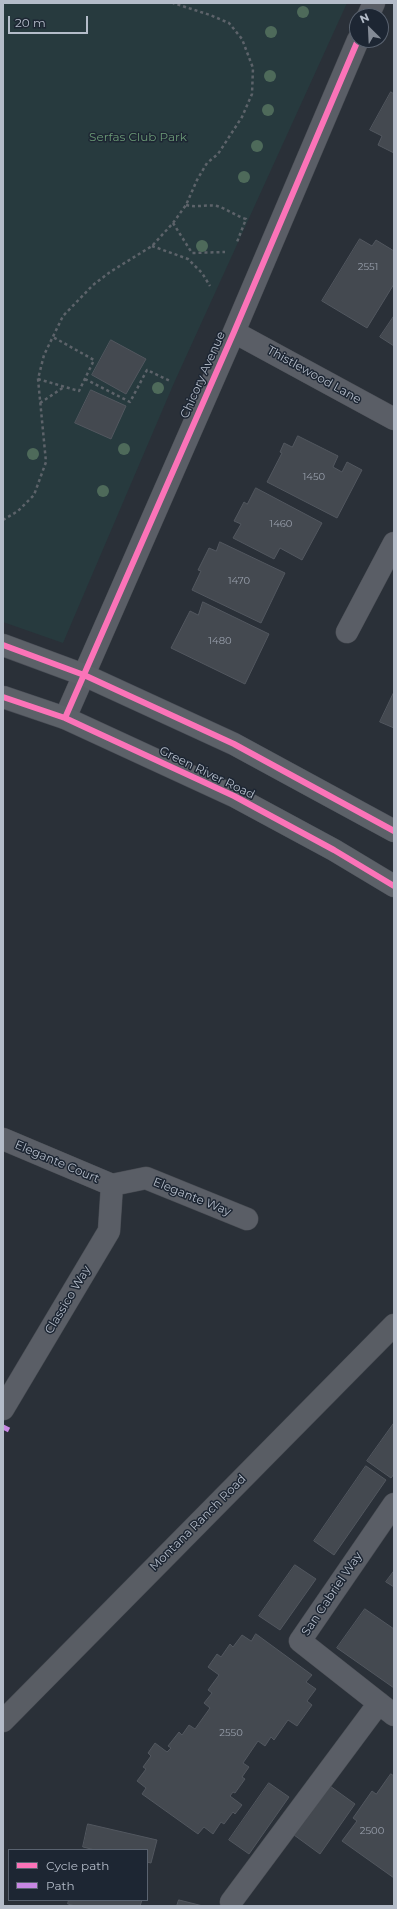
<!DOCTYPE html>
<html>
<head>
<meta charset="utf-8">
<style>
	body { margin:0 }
	#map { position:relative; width:397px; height:1909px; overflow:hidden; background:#2a3038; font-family:Montserrat,sans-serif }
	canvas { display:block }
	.frame { position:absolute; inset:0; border:4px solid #b4bcc9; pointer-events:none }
	.legend { position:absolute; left:8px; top:1849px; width:140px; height:52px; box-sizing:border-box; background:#1d2633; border:1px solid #59626f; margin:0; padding:5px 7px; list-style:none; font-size:12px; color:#b4bcc9 }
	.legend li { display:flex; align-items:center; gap:8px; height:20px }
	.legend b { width:20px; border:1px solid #59626f }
	.north { position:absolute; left:349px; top:8px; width:40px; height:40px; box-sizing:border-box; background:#1d2633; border:1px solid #59626f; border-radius:50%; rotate:336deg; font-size:11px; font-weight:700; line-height:16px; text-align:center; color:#b4bcc9 }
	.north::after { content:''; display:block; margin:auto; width:14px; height:18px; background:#848b96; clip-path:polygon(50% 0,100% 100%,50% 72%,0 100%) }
	.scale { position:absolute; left:8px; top:16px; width:80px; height:18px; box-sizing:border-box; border:2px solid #b4bcc9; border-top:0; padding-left:5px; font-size:12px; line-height:14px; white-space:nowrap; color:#b4bcc9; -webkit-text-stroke:3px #1d2633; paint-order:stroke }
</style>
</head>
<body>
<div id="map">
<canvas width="397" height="1909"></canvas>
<div class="frame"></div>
<ul class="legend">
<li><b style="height:5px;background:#fb73b8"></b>Cycle path</li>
<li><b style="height:5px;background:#c787e3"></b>Path</li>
</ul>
<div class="north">N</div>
<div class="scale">20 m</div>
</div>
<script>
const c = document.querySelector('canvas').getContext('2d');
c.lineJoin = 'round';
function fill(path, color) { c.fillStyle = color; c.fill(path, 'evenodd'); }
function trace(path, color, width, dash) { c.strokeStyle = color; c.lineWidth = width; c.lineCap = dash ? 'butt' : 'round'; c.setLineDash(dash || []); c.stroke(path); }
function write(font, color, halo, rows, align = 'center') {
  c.font = font + ' Montserrat,sans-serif'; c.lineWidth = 3; c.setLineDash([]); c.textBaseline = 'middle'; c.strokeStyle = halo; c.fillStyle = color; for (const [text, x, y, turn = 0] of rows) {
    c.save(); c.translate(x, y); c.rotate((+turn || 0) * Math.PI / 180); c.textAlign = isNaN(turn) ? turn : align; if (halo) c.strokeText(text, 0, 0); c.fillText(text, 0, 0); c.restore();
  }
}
const green = new Path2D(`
	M3,3H347L174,383L63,643L3,622Z`);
const building = new Path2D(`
	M391,92L394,94V153L378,145L382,136L370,130Z
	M360,239L372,246L376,240L394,251V284L367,328L322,301Z
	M394,316V346L380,337Z
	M111,340L146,359L126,394L92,375Z
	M91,390L126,406L111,439L75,423Z
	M298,436L338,456L333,467L342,472L347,462L362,470L337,518L267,482L282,453L280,452L284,443L292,447Z
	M256,488L322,523L302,560L280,548L274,559L233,538L241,524L234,521L244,502L247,504Z
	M220,542L285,573L261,623L192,590L201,571L198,570L209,548L216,551Z
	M203,602L269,634L245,684L171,648L190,611L198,615Z
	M394,692V728L380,722Z
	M394,1423V1474L391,1478L367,1461Z
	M366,1466L386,1480L334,1555L314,1541Z
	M295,1565L316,1579L280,1630L259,1616Z
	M394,1571V1587L386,1582Z
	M365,1609L394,1629V1688L337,1648Z
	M256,1634L312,1675L306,1682L316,1689L307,1701L312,1705L297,1726L288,1720L274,1740L271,1737L265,1746L258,1741L243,1763L249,1767L242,1777L245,1779L235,1793L233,1792L230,1796L242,1805L235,1814L233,1812L224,1824L221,1822L213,1834L204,1827L198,1834L142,1794L146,1788L137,1781L146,1769L143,1767L151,1756L148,1753L155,1743L167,1752L171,1748L168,1746L179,1732L182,1735L189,1725L195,1729L210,1708L204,1703L212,1693L208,1690L219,1675L208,1667L217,1654L221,1657L230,1644L233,1647L242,1635L251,1641Z
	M391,1774L394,1776V1878L342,1841L357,1821L353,1818L372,1791L376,1794Z
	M269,1783L289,1797L249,1854L229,1840Z
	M330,1786L355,1804L320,1854L294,1835Z
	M88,1824L157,1840L151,1863L147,1862V1850H95L83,1847Z
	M69,1900H142L140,1906H75L68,1904Z
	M179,1900L203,1906H177Z`);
const path = new Path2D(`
	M186,205C198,208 206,204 217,206C227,209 236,216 246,219L237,242
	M173,223L192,253L225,252
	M152,246L188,259L202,273L210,286
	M38,379L79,391L94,360L53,337
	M85,379L130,402L147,370L170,381
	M40,403L64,387
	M3,520L18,511L34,495L46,462L38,379L44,355L63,316L93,285L110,272L152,246L173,223L186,205L197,180L207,163L218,154L242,117L252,94L253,68L242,39L229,23L210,15L173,3`);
const street = new Path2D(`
	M368,16L374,3
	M234,332L394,419
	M347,632L394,543
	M65,718L234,332L358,40
	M3,1139L112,1185
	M112,1185L146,1178L247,1219
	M3,1409L109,1231L112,1185
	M394,1504L300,1641L394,1715
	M231,1902L379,1703`);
const secondary = new Path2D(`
	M3,1721L394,1325`);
const primary = new Path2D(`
	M3,645L84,675L234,744L394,831
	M3,697L65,718L234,796L334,850L394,886`);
const quiet = new Path2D(`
	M3,1427L9,1430`);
const cycleway = new Path2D(`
	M3,645L84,675L234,744L394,831
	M3,697L65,718L234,796L334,850L394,886
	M65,718L234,332L358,40`);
const trees = [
	[303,12],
	[271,32],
	[270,76],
	[268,110],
	[257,146],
	[244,177],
	[202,246],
	[158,388],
	[124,449],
	[33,454],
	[103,491]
];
const numberNames = [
	["2551",368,267],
	["1450",314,477],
	["1460",281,524],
	["1470",239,581],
	["1480",220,641],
	["2550",231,1733],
	["2500",372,1831]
];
const parkNames = [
	["Serfas Club Park",138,137]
];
const streetNames = [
	["Chicory Avenue",203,375,-66],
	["Thistlewood Lane",314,375,29],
	["Green River Road",207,773,26],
	["Elegante Court",57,1162,23],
	["Elegante Way",192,1197,22],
	["Classico Way",68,1300,-59],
	["Montana Ranch Road",198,1523,-45],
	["San Gabriel Way",332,1594,-56]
];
fill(green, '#273a3e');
fill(building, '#444950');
trace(building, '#52575f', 1);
trace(street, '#484c53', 23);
trace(secondary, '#484c53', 23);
trace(primary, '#484c55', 23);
trace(path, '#5d636a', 2.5, [3, 3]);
trace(street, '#5a5e66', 22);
trace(secondary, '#595d64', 22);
trace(primary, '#5c6168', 22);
trace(quiet, '#c787e3', 5, [10, 5]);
trace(cycleway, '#fb73b8', 6);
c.fillStyle = '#4e6a5a';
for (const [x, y] of trees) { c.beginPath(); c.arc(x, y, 6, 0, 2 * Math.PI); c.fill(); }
write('10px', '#989fab', null, numberNames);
write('12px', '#6b9a76', '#1d2633', parkNames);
write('12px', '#b4bcc9', '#1d2633', streetNames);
</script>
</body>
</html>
